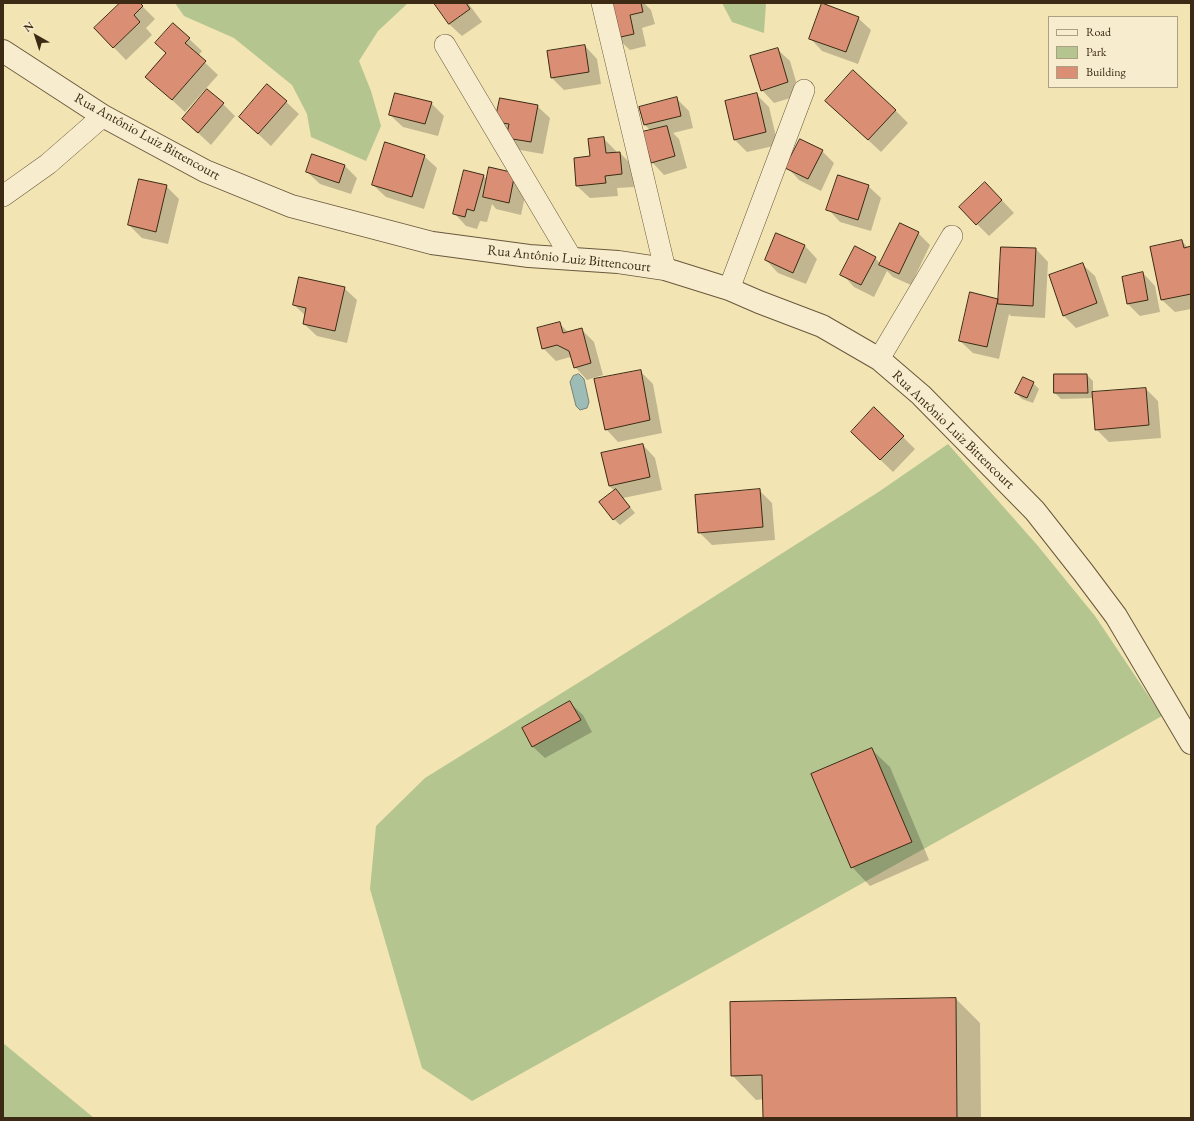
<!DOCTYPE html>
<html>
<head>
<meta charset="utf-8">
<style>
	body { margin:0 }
	#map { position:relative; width:1194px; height:1121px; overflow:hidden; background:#f2e4b3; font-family:"EB Garamond",serif }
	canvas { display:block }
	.frame { position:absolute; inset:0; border:4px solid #3c2a14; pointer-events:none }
	.legend { position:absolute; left:1048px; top:16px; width:130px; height:72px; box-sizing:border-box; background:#f7edce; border:1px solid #ac9f84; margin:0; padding:5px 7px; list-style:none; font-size:12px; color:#3c2a14 }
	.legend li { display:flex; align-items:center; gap:8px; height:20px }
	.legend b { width:20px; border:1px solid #ac9f84 }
	.north { position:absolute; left:16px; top:16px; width:40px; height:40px; -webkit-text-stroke:3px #f7edce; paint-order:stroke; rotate:321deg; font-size:11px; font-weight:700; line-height:16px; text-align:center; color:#3c2a14 }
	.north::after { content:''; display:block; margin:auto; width:14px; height:18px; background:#3c2a14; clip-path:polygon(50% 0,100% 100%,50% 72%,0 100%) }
</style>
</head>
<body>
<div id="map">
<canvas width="1194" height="1121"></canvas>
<div class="frame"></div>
<ul class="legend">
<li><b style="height:5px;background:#f7edce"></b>Road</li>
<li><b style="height:11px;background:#b5c590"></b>Park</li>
<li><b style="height:11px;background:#da8e74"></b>Building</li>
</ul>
<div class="north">N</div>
</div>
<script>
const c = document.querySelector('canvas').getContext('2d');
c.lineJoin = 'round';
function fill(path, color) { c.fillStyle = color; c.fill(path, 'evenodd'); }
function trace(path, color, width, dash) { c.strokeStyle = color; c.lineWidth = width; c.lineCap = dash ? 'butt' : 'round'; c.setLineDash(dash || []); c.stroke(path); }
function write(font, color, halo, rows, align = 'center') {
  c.font = font + ' "EB Garamond",serif'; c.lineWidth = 3; c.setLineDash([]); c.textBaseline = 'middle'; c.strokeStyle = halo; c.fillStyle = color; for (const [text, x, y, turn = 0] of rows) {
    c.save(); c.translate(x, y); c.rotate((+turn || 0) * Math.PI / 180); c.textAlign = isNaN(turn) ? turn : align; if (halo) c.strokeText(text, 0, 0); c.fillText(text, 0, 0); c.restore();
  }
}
const green = new Path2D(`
	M175,3H408L378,31L359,61L371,91L381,126L366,161L311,137L307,114L292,85L234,38L184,16Z
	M722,3H766L764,33L732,22Z
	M948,444L1038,546L1095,616L1162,716L472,1101L422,1068L370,889L376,826L425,778L594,673L880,491Z
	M3,1043L94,1118H3Z`);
const water = new Path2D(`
	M579,374L584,379L589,402L587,408L580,410L576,406L570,382L573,376Z`);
const shadow = new Path2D(`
	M121,3H139L155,19L146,28L152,35L126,60L95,28Z
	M435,3H468L482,22L462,36L449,24Z
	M617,3H644L651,10L655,24L642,28L646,46L630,50L617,38Z
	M858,18L871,30L858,64L822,51L810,38Z
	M173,24L202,51L198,56L218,75L185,112L147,77L167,54Z
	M585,46L597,59L601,84L564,90L552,78Z
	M777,49L790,61L800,95L774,103L762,90Z
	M268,85L299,114L271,146L240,117Z
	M757,95L769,107L778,145L747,152L735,140L726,102Z
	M676,98L689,111L693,128L673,133L679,139L687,168L664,175L652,162L651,131L645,125L641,108Z
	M431,103L444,116L438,136L403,127L390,115Z
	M223,104L235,116L211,145L183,119Z
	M537,106L550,118L543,154L520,150L507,138L496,121Z
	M895,110L908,123L881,152L839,113Z
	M604,139L616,151L617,153H620L632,165L634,187L617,188L618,196L590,198L577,186L575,159L591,157Z
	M822,151L834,163L821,191L799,180L787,167Z
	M424,156L437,168L424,209L386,197L373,185Z
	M345,166L357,178L351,194L320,184L307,172Z
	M490,168L527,187L521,215L496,209L492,204L487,222L480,221L477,229L466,226L454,213L483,176L488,180Z
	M166,186L179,199L168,244L142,238L129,225Z
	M868,186L881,198L871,231L840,222L828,209Z
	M998,196L1014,213L989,236L977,224Z
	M918,233L930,245L911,285L893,277L887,271L874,297L854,287L842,274L875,258L881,264Z
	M777,234L805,246L817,259L806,284L778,273L766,260Z
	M1182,241L1188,248L1191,247V309L1175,312L1162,300Z
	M1036,249L1048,262L1045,318L1011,316L1009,314L999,359L973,353L960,341L997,300L999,302Z
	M1082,264L1095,276L1109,316L1076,328L1064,316Z
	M1143,273L1155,286L1160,312L1140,316L1128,304Z
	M344,288L357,300L347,343L317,336L304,324L306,316L294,305Z
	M559,323L569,333L582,330L594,342L603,375L587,380L575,367L572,358L570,357L556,361L543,348Z
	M640,371L653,384L662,433L618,442L606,429Z
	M1087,375L1093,381V393L1146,389L1158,401L1161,438L1109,442L1096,429L1094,398L1061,399L1055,393Z
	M1033,383L1039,389L1033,403L1022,399L1016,393Z
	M903,437L915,449L893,472L864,444Z
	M643,445L655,458L662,490L623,498L635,513L620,525L614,519L615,491L609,486Z
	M759,490L772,503L775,540L712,545L699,532Z
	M570,703L583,715L592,732L545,758L532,746Z
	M871,749L890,767L929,860L870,886L852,867Z
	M956,999L980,1023L981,1118H764V1099L756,1100L732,1075Z`);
const building = new Path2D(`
	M120,3H140L143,6L134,15L140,22L113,48L94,28Z
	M434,3H466L470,9L449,24Z
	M613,3H641L643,12L630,15L634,34L616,38L608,4Z
	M822,3L859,17L846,52L809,39Z
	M173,23L190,38L185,43L206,61L172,100L145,77L166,53L155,43Z
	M585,45L589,72L551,78L547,51Z
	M778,48L788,82L761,91L750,56Z
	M853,70L896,110L868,140L825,101Z
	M267,84L287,101L258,134L239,117Z
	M207,89L224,103L198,133L182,119Z
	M395,93L432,102L425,124L389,115Z
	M757,93L766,132L734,140L725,101Z
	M677,97L681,116L644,125L639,107Z
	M500,98L538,105L531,142L506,138L509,124L495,122Z
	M667,126L675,156L651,163L642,132Z
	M604,137L606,153L620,152L622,174L605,176L606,183L576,186L574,158L590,156L588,139Z
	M800,139L823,150L808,179L785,168Z
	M385,142L425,155L412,197L372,185Z
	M312,154L345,165L339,183L306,172Z
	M489,167L515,173L509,203L483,197Z
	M464,170L484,175L474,211L467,209L465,217L453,214Z
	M838,175L869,185L858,220L826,210Z
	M139,179L167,185L156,232L128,225Z
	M985,182L1002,200L976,225L959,207Z
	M900,223L919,232L899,274L879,265Z
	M776,233L805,245L793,273L765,260Z
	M1182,240L1184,248L1191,246V294L1161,300L1150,247Z
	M855,246L876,257L861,285L840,275Z
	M1001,247L1036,248L1033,306L998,304Z
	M1083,263L1097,303L1063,316L1049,275Z
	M1143,272L1148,300L1127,304L1122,277Z
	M299,277L345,287L335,331L303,324L306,308L293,305Z
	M970,292L998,299L987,347L959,341Z
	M560,322L563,333L582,328L591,363L574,368L569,351L557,345L542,349L537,328Z
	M641,370L650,420L605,430L594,379Z
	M1054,374H1087L1088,393H1054Z
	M1023,377L1034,382L1027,398L1015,393Z
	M1146,388L1149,425L1095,430L1092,392Z
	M874,407L904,436L880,460L851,432Z
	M643,444L650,477L609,486L601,453Z
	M616,489L630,507L613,520L599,502Z
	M760,489L763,527L698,533L695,495Z
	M570,701L581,720L532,747L522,728Z
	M872,748L912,842L851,868L811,774Z
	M956,998L957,1118H763L762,1075L731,1076L730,1002Z`);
const minor = new Path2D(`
	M602,3L665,269
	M445,45L572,259
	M3,196L48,164L103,116
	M729,289L804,90
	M879,359L952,236`);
const tertiary = new Path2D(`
	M3,51L103,116L205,171L291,206L432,243L529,256L618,262L665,269L729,289L759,302L822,326L879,359L921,395L1035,511L1083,572L1116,616L1191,743`);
const streetNames = [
	["Rua Antônio Luiz Bittencourt",147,137,29],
	["Rua Antônio Luiz Bittencourt",569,259,6],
	["Rua Antônio Luiz Bittencourt",953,430,44]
];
fill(green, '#b5c590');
fill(water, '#9ebcb6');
trace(water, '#778275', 1);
fill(shadow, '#0003');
fill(building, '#da8e74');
trace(building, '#3c2a14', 1);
trace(minor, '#6a583c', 22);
trace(tertiary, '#6a583c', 24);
trace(minor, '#f7edce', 21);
trace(tertiary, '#f7edce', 22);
write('14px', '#3c2a14', '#f7edce', streetNames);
</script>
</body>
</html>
